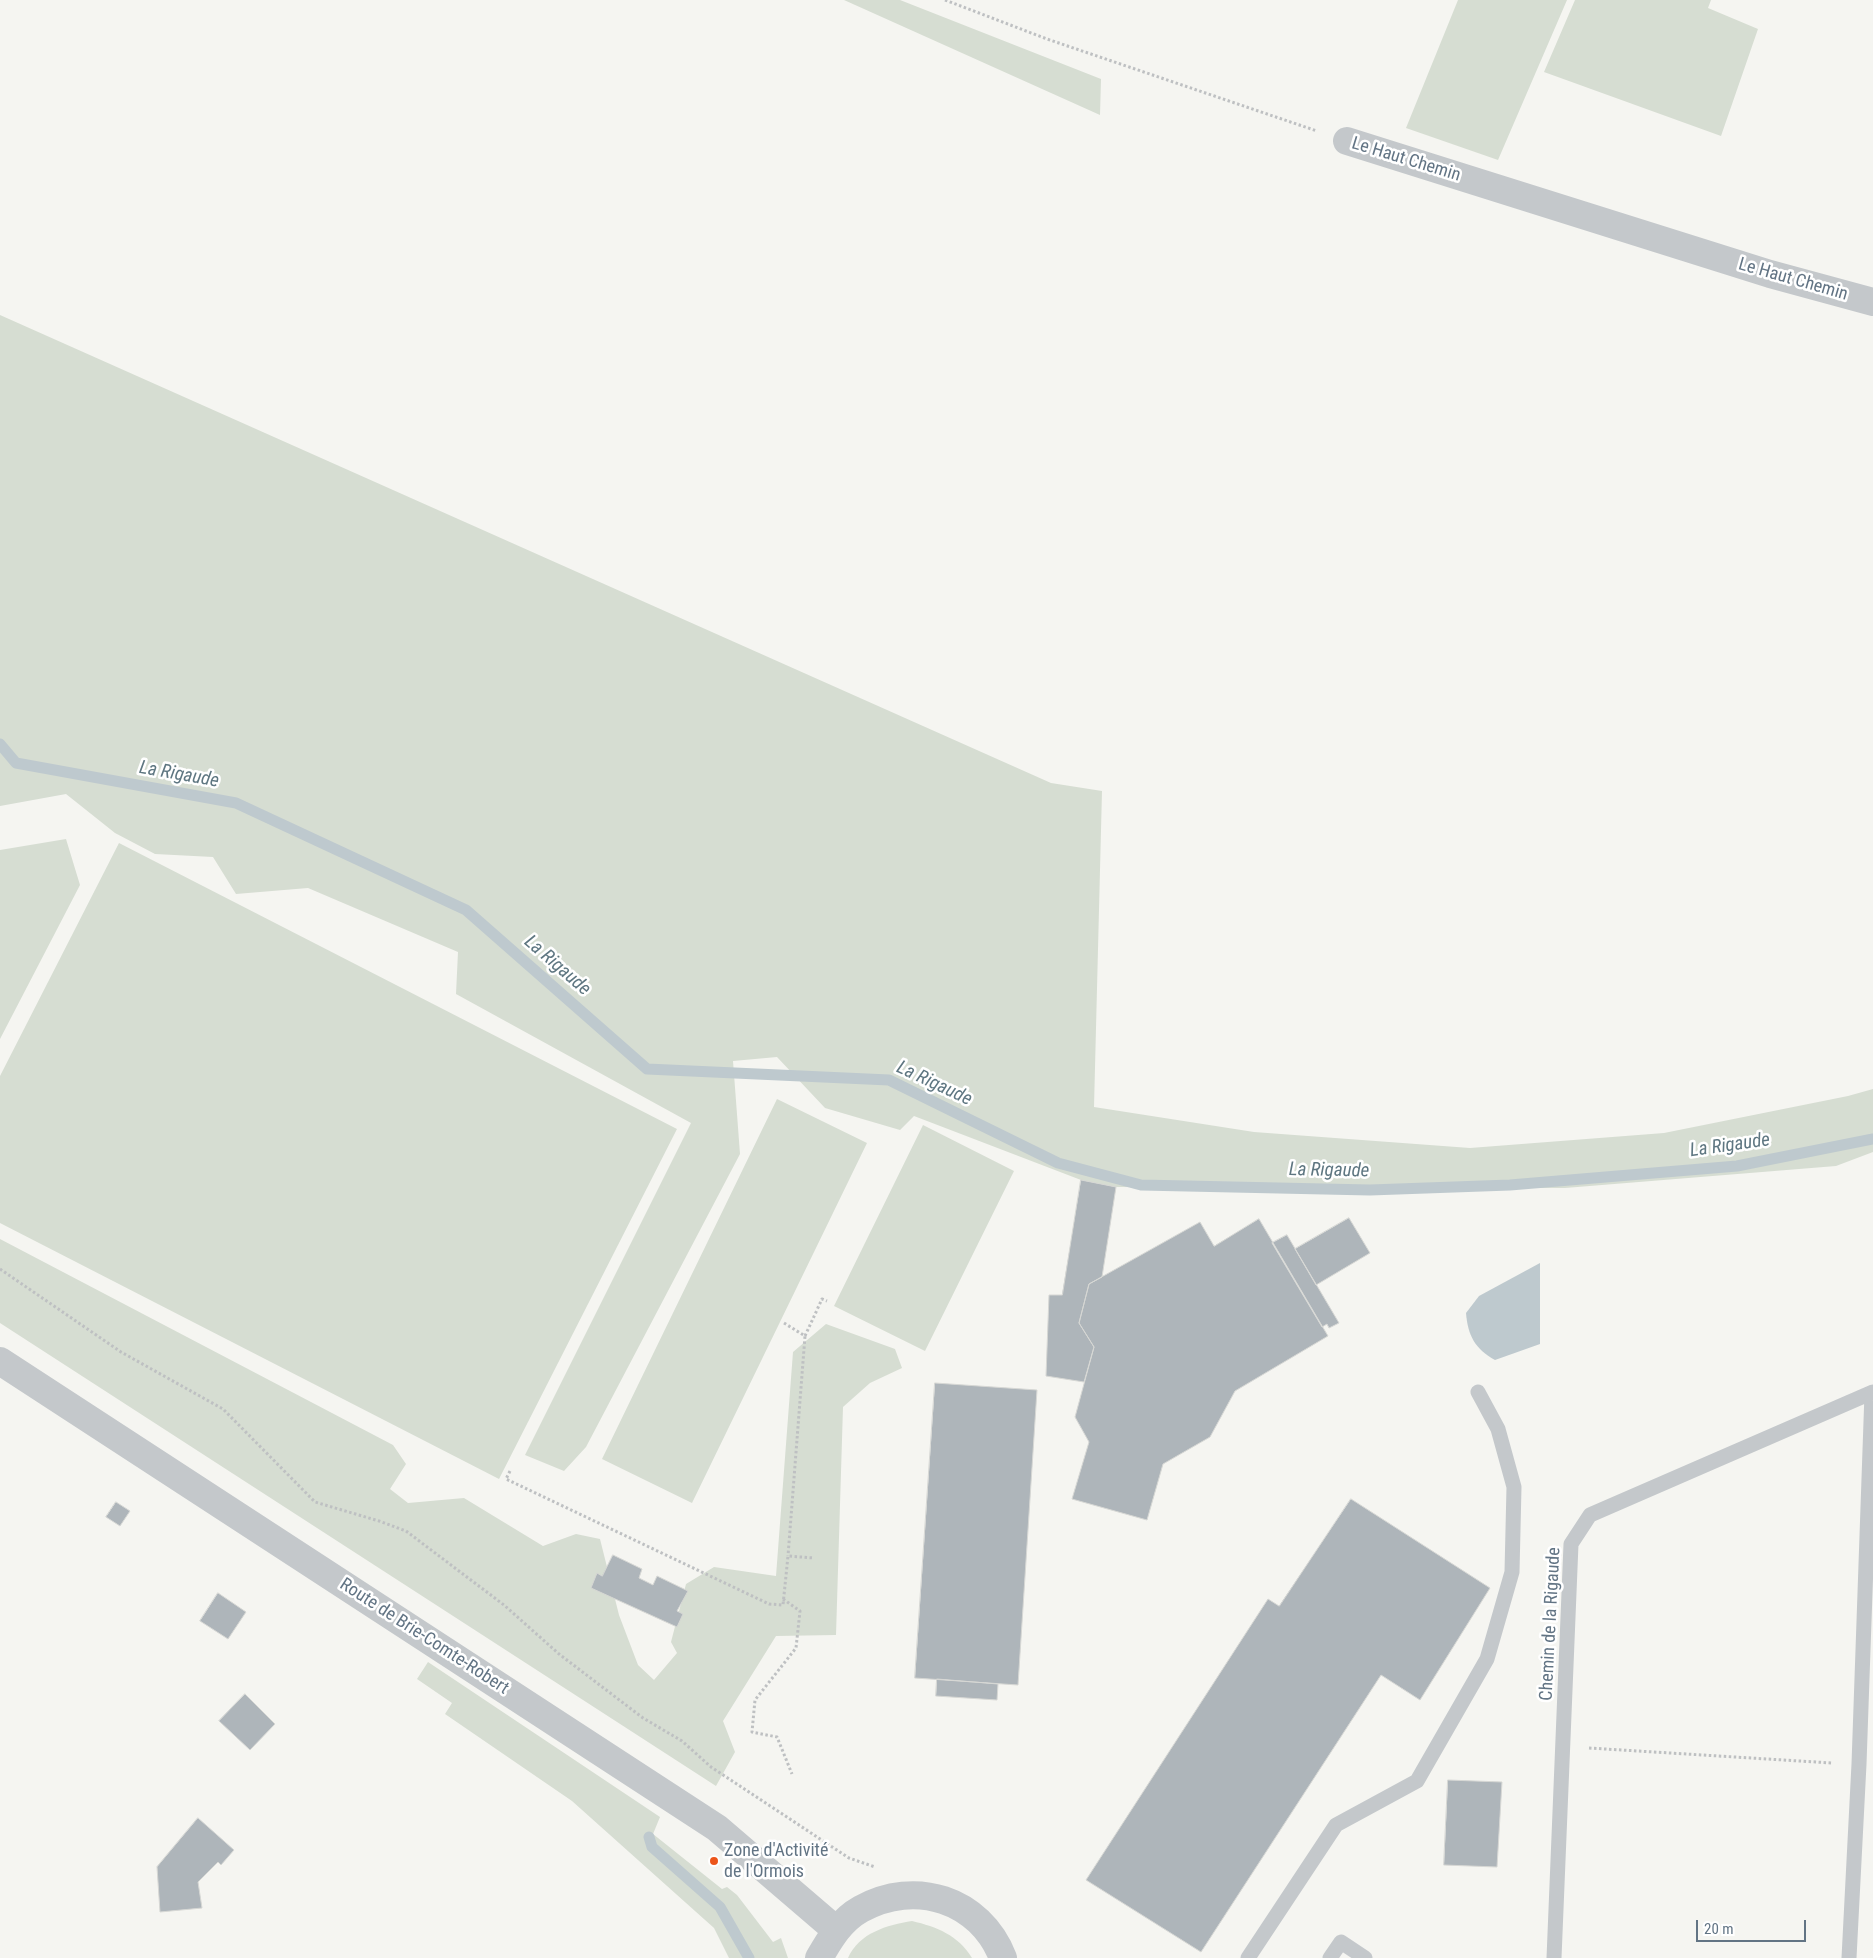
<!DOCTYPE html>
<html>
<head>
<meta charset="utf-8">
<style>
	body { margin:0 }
	#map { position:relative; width:1873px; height:1958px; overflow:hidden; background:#f5f5f1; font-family:"Roboto Condensed",sans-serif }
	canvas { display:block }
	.scale { position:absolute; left:1696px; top:1920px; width:110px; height:22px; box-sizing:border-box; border:2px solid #627484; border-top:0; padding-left:6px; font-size:15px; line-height:18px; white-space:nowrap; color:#627484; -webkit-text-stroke:4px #fff; paint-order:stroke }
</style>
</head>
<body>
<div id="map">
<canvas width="1873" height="1958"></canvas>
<div class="scale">20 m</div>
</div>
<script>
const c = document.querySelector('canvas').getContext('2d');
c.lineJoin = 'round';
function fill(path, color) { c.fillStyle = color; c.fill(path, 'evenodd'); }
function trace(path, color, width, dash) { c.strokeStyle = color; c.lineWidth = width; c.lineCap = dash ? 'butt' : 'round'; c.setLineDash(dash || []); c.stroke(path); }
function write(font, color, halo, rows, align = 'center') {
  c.font = font + ' "Roboto Condensed",sans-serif'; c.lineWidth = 5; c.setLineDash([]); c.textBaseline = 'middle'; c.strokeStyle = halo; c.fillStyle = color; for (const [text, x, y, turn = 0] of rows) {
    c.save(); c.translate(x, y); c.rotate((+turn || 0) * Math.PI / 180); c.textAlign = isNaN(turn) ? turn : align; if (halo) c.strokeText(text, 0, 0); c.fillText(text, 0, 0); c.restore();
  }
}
const green = new Path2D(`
	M844,0H900L1101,79L1100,115Z
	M1458,0H1567L1498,160L1406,128Z
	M1575,0H1711L1708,8L1758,29L1721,136L1544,72Z
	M0,315L1051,783L1102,791L1094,1107L1254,1132L1470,1148L1664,1133L1848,1096L1873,1089V1152L1836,1166L1565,1188L1116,1187L1081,1180L914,1116L900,1130L825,1108L777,1057L733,1061L740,1154L586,1447L564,1471L525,1455L691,1123L456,994L458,952L308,888L236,894L213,857L155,854L115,833L66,794L0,806Z
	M66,839L80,885L0,1039V850Z
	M119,843L677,1129L499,1479L0,1223V1076Z
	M777,1099L867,1143L692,1503L602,1459Z
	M923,1125L1014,1171L925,1351L834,1306Z
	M0,1239L393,1445L406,1464L390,1489L408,1503L464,1498L543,1546L576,1534L600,1539L619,1615L638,1665L654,1680L677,1653L671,1642L686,1584L714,1567L776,1576L793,1352L826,1324L895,1349L902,1368L870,1383L843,1407L836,1635L776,1636L723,1721L735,1752L716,1786L0,1323Z
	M428,1662L660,1817L653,1834L722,1889L727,1887L737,1895L773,1942L781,1938L788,1958H729L714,1928L572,1801L445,1714L452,1703L417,1679Z
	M912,1921C937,1927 958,1935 972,1958H848C859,1933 887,1925 912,1921Z`);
const water = new Path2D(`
	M1540,1263V1344L1495,1360C1475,1349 1468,1336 1466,1313L1479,1296Z`);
const stream = new Path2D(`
	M0,744L16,763L236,803L466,910L647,1069L889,1080L1058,1163L1141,1185L1370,1190L1510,1185L1737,1166L1873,1139
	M649,1837L652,1847L720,1907L749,1958`);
const building = new Path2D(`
	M1081,1180L1116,1187L1102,1277L1089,1284L1079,1323L1094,1347L1084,1382L1046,1376L1049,1295H1062Z
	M1349,1218L1370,1253L1316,1285L1295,1249Z
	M1259,1219L1328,1336L1235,1391L1210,1437L1163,1464L1147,1520L1072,1499L1089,1442L1075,1417L1094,1347L1079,1323L1089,1284L1200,1222L1214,1246Z
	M1287,1235L1339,1323L1329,1328L1327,1324L1322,1327L1272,1243Z
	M935,1383L1037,1390L1018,1685L915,1678Z
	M1351,1499L1490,1588L1420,1700L1381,1675L1201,1952L1086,1880L1268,1599L1279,1606Z
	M116,1502L130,1511L120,1526L106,1517Z
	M613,1555L642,1569L639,1578L653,1585L657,1576L688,1591L677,1611L683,1614L677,1627L591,1588L597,1573L602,1576Z
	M218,1593L246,1612L228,1639L200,1621Z
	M937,1679L998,1684L997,1700L936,1696Z
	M245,1694L275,1724L250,1750L219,1721Z
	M1448,1780L1502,1782L1497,1867L1444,1865Z
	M198,1818L234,1850L221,1865L218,1862L198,1882L202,1908L160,1912L157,1867Z`);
const path = new Path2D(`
	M945,0L1047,39L1317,131
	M0,1269L121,1352L223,1409L315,1502L379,1521L406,1531L504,1605L559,1654L643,1718L682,1741L711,1767L849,1858L875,1867
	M784,1323L805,1336L788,1556
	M805,1336L822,1299L827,1301
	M510,1471L506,1479L769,1604L783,1605L788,1556L814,1558
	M783,1599L800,1611L796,1648L755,1700L752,1732L777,1737L792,1774
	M1589,1748L1832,1763`);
const service = new Path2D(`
	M1248,1958L1336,1825L1417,1781L1487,1659L1512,1572L1514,1487L1498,1429L1478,1392
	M1330,1958L1341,1942L1365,1958
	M1554,1958L1571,1544L1590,1515L1873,1392
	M1849,1958L1859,1764L1872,1393`);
const minor = new Path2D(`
	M1347,141L1770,274L1873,302`);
const tertiary = new Path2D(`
	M0,1361L717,1828L836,1930
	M819,1958C830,1939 841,1920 861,1909C915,1879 980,1899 1003,1958`);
const markers = [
	[714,1861,5,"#ec551a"]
];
const streetNames = [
	["Le Haut Chemin",1406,160,17],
	["Le Haut Chemin",1793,280,16],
	["Chemin de la Rigaude",1551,1624,-87],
	["Route de Brie-Comte-Robert",424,1637,33]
];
const poiNames = [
	["Zone d'Activité",724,1851],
	["de l'Ormois",724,1872]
];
const waterNames = [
	["La Rigaude",179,775,10],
	["La Rigaude",557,966,41],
	["La Rigaude",934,1084,25],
	["La Rigaude",1730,1146,-8],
	["La Rigaude",1329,1171,1]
];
fill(green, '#d6ddd2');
fill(water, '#bec9ce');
trace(stream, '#bec9ce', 11);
fill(building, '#aeb5ba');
trace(building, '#d6d7d4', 1);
trace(path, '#bec0c2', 3, [2.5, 2.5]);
trace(service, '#c4c8cb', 15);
trace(minor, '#c4c8cb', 28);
trace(tertiary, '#c4c8cb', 28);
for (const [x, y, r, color] of markers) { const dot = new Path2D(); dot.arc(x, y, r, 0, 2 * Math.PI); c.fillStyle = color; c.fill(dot); trace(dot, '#fff', 2); }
write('18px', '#627484', '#fff', streetNames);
write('18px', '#627484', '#fff', poiNames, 'left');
write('italic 19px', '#5e7681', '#fff', waterNames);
</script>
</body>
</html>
